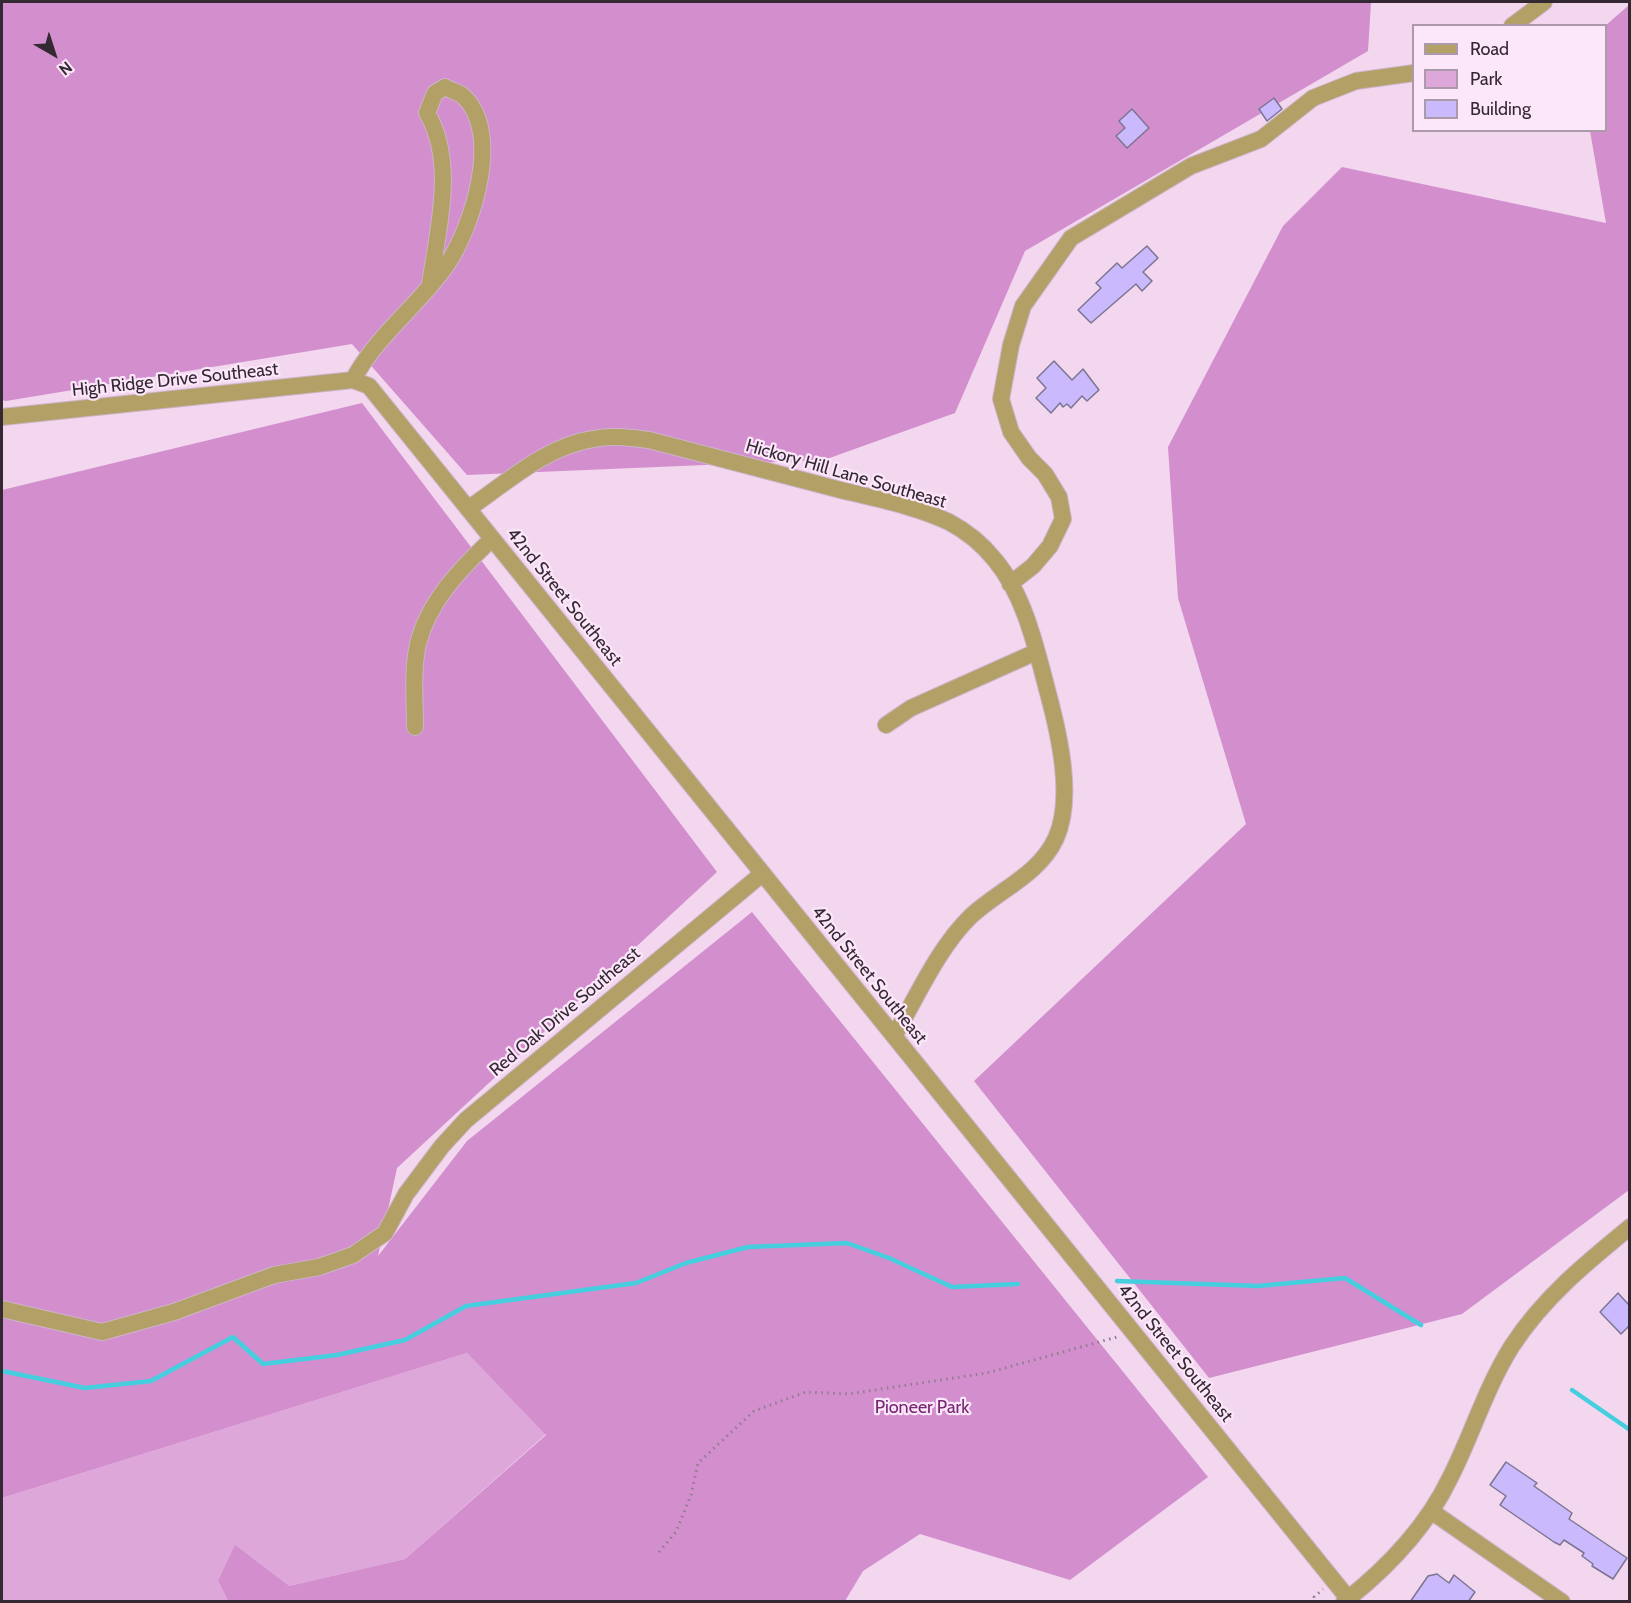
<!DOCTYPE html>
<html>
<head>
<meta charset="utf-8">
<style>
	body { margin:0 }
	#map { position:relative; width:1631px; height:1603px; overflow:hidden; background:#f2d7ef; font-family:Cabin,sans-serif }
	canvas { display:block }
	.frame { position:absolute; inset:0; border:3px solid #342933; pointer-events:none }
	.legend { position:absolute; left:1412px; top:24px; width:195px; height:108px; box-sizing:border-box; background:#fce6fa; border:2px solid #ac9aaa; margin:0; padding:8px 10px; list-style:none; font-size:18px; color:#342933 }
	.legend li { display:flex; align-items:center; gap:12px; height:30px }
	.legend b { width:30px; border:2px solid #ac9aaa }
	.north { position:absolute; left:24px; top:24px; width:60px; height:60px; -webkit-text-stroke:4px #fce6fa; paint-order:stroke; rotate:141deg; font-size:16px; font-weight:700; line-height:24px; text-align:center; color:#342933 }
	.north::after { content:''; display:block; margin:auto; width:21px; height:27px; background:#342933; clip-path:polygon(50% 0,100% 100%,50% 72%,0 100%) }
</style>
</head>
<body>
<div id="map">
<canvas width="1631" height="1603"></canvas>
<div class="frame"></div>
<ul class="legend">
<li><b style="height:8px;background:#b2a066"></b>Road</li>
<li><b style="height:16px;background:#dea7d9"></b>Park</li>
<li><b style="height:16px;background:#cab9fc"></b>Building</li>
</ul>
<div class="north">N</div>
</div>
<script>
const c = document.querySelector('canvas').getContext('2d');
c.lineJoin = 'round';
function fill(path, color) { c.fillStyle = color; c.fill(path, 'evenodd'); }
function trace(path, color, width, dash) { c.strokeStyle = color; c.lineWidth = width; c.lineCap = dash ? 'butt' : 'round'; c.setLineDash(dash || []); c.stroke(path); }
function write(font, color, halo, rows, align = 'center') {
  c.font = font + ' Cabin,sans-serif'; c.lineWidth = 4.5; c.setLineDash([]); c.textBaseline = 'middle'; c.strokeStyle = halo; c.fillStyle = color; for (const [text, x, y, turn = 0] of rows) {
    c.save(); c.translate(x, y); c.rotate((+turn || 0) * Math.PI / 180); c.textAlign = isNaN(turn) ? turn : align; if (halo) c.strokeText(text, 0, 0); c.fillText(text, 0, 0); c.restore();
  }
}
const green = new Path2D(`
	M467,1353L546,1434L405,1559L289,1586L218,1581L228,1601H2V1498Z`);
const forest = new Path2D(`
	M2,2H1371L1368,51L1025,251L955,413L824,460L467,475L352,344L6,401L2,400Z
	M1629,5V1190L1462,1314L1209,1378L974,1081L1246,824L1178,598L1168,447L1283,226L1342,167L1606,223L1590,131L1606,130L1605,26Z
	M362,403L717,872L397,1168L378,1256L467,1141L752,912L1208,1477L1070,1580L920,1534L863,1571L845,1601H228L218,1581L235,1545L289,1586L405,1559L546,1435L467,1353L2,1498V490Z`);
const stream = new Path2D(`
	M1117,1281L1258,1286L1345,1278L1421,1325
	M2,1371L85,1388L151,1381L233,1337L263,1364L337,1355L405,1340L466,1306L636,1283L686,1263L748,1247L847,1243L889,1258L952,1287L1018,1284
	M1572,1390L1630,1430`);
const building = new Path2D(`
	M1274,98L1282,109L1267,121L1259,109Z
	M1132,109L1149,128L1127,148L1116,136L1125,128L1119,121Z
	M1147,246L1158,258L1143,272L1152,281L1142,291L1136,284L1091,323L1078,310L1101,288L1096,283L1117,263L1122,268Z
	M1054,361L1072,380L1083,369L1099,390L1087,401L1082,396L1071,408L1067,404L1063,407L1060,403L1051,413L1036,398L1046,388L1037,378Z
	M1618,1293L1629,1305V1326L1621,1334L1600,1312Z
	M1506,1462L1537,1483L1534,1486L1572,1513L1569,1519L1627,1558L1613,1579L1592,1566L1593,1564L1582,1556L1584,1553L1564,1540L1560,1545L1554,1542L1500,1505L1506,1496L1490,1485Z
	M1437,1574L1449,1583L1454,1575L1475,1592L1468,1602H1410L1428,1576Z`);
const path = new Path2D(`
	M659,1552L676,1532L691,1495L698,1463L754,1411L806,1392L848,1394L987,1373L1117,1337
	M1318,1602L1314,1597L1323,1589`);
const minor = new Path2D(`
	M1512,26L1544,2
	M353,380C376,336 418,306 446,266C472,229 504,131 462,95C457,92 450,90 445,87L435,93L427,113C456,162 438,229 430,284
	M2,417L353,380L369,386L1351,1602
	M468,509C506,483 546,446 593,439C612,435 631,438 649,440C710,456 772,472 833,488C871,498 913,505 949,522C966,531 983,545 995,560C1025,596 1036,648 1048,693C1059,734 1074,798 1056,838C1040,874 999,890 971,916C938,948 917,997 894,1036
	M1010,584L1033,566L1050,546L1063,519L1059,497L1045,474L1029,458L1011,432L1001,399L1011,345L1023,306L1071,238L1191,166L1261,139L1313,98L1356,81L1414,73
	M886,725L911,708L1036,652
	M415,727C415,700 412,671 418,644C428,602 461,568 492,539
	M2,1309L102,1332L174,1312L274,1275L319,1267L353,1255L385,1233L406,1194L442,1146L466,1120L762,874
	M1431,1511L1562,1602
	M1344,1602C1386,1569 1427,1526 1450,1478C1472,1435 1486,1387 1512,1346C1543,1298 1586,1263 1630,1227`);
const streetNames = [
	["High Ridge Drive Southeast",175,380,-6],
	["Hickory Hill Lane Southeast",846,474,16],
	["42nd Street Southeast",564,597,51],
	["42nd Street Southeast",869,975,51],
	["Red Oak Drive Southeast",565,1012,-40],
	["42nd Street Southeast",1175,1353,51]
];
const parkNames = [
	["Pioneer Park",922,1408]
];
fill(green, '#dea7d9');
fill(forest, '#d38ece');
trace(stream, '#44cede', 4.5);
fill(building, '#cab9fc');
trace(building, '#7c7591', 1.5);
trace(minor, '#ccb4c9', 18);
trace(path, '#907d8e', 3, [1.5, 4.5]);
trace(minor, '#b2a066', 16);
write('18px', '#342933', '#fce6fa', streetNames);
write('18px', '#762673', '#fce6fa', parkNames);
</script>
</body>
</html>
